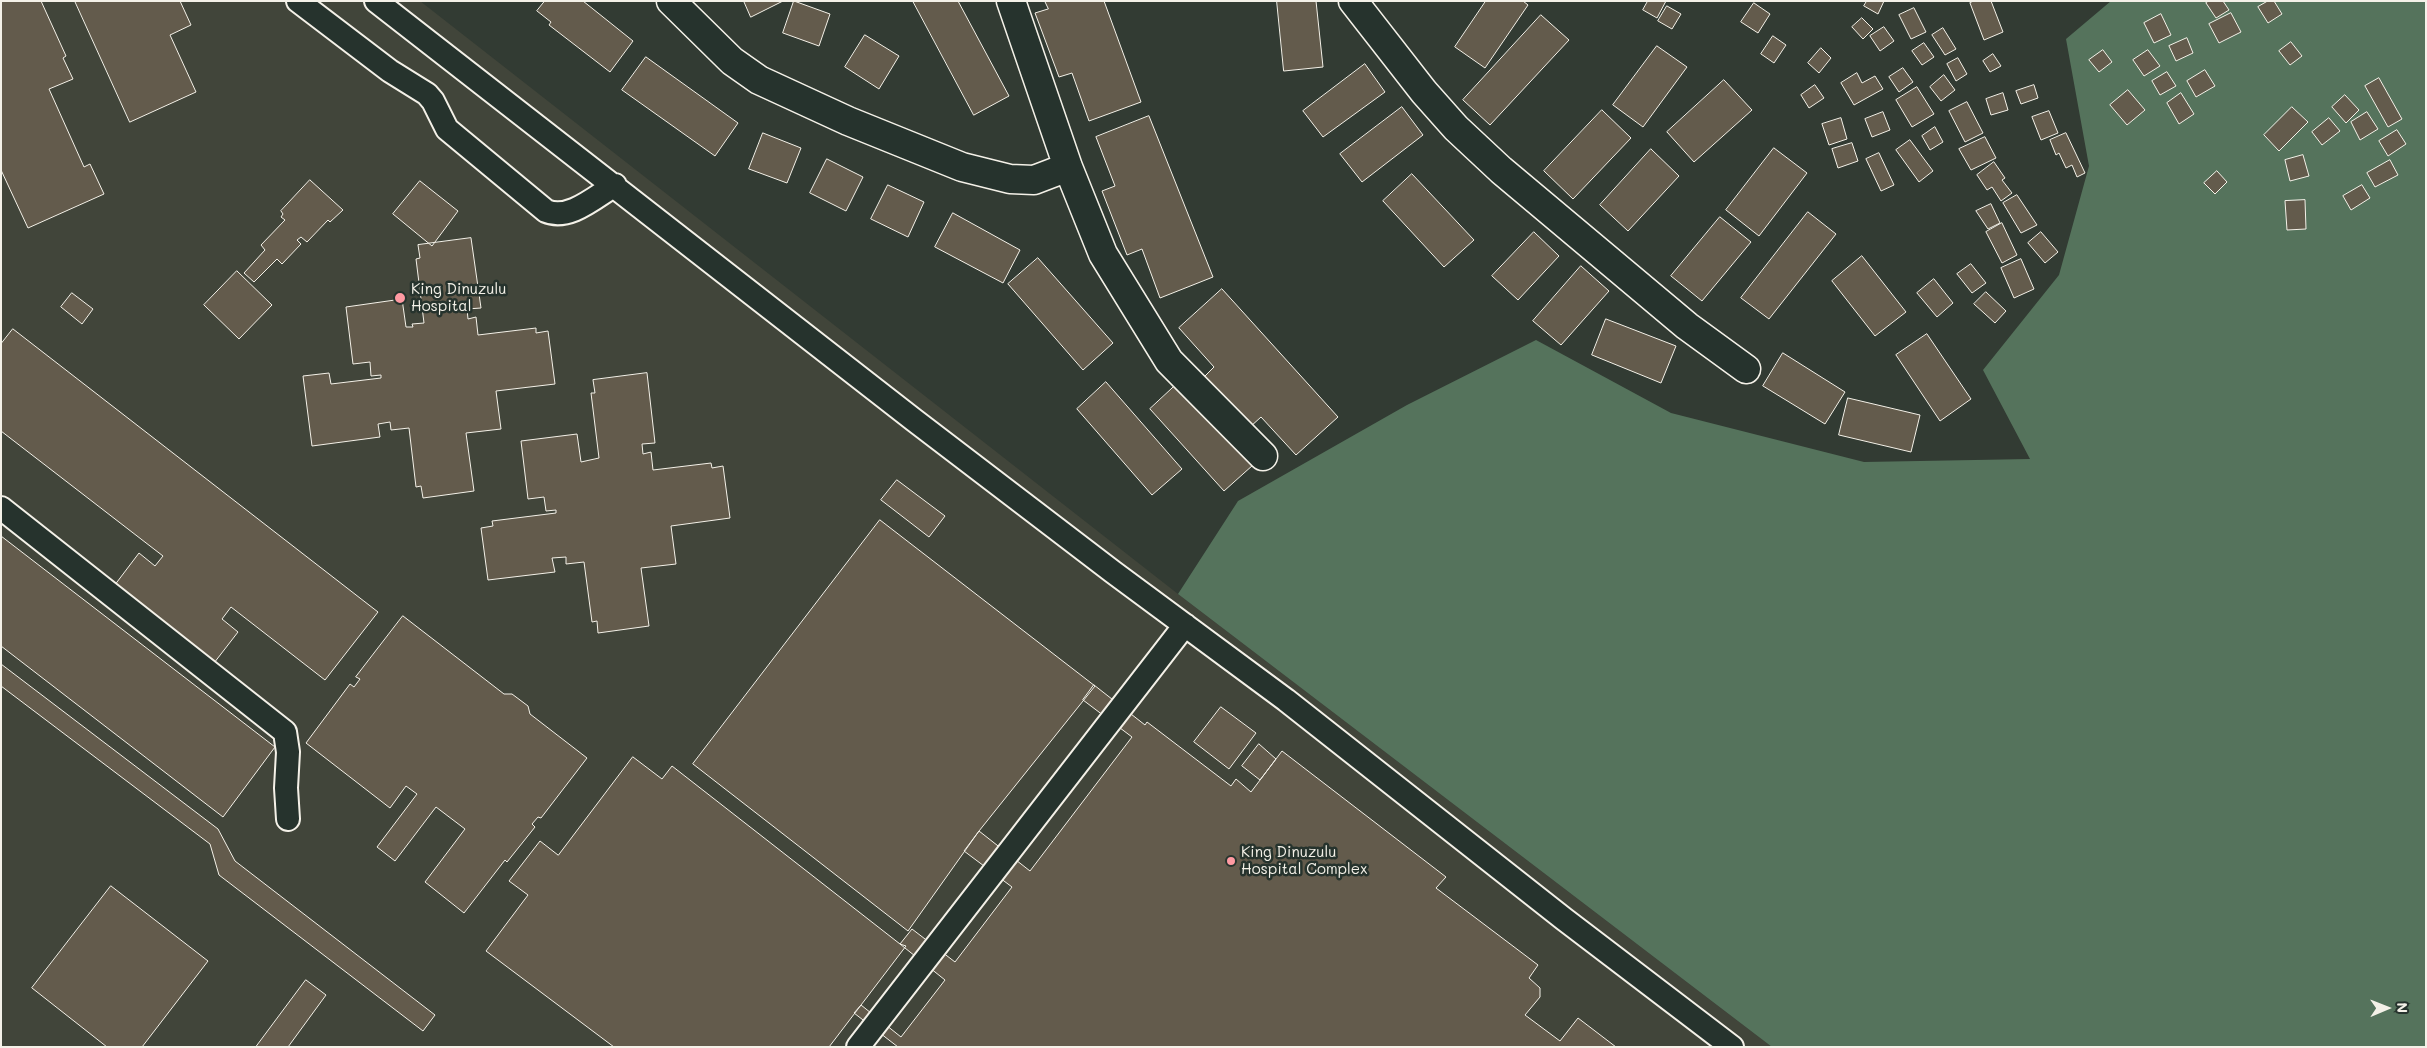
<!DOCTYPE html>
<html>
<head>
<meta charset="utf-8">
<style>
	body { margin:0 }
	#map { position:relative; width:2427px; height:1048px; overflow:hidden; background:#323b33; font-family:Mali,sans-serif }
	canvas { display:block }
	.frame { position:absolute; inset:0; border:2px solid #f4f1e8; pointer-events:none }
	.north { position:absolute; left:2362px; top:983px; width:50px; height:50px; -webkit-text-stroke:4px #26332d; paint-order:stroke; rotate:89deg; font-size:14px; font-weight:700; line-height:20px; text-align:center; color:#f4f1e8 }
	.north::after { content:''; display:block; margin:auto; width:18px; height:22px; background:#f4f1e8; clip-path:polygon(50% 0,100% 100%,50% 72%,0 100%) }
</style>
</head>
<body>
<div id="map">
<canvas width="2427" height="1048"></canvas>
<div class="frame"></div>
<div class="north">N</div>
</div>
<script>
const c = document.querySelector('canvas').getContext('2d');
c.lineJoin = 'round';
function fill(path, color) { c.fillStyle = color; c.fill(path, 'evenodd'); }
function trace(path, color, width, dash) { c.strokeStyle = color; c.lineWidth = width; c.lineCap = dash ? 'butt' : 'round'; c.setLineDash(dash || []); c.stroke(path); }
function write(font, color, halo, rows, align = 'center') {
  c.font = font + ' Mali,sans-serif'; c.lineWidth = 5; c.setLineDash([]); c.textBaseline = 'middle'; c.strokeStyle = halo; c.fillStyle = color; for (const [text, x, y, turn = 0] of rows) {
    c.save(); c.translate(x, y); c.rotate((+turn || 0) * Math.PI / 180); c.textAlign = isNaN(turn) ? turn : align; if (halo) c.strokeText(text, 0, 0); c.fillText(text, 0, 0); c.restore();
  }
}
const built = new Path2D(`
	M1,1H420L1178,594L1772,1047H1Z`);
const green = new Path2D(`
	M2111,1H2426V1047H1772L1178,594L1238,501L1407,405L1536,340L1671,413L1864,462L2030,459L1983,370L2059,275L2089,166L2066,39Z`);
const building = new Path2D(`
	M1,1H41L66,56L63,58L73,79L49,89L84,167L90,164L104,194L28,228L1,170Z
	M75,1H180L191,25L170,35L196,92L130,122Z
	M545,1H583L633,41L610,72L549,25L551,22L537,11Z
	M744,1H783L751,17Z
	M794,1L830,14L819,46L783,33Z
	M913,1H958L1009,96L974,115Z
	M1045,1H1104L1141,102L1089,121L1072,73L1059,77L1035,13L1048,9Z
	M1277,1H1316L1323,67L1284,71Z
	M1486,1H1523L1528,5L1485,68L1455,47Z
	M1648,1H1666L1657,18L1643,10Z
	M1867,1H1884L1878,14L1864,6Z
	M1974,1H1991L2003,32L1984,40L1970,3Z
	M2209,1H2223L2229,10L2216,18L2206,3Z
	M2268,1H2274L2282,14L2268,23L2258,7Z
	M1754,3L1770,14L1758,33L1741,22Z
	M1667,6L1681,14L1672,29L1658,21Z
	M1914,8L1926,32L1911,39L1899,15Z
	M2231,13L2241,32L2219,43L2209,24Z
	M2161,14L2171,35L2154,43L2144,23Z
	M1541,15L1569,40L1490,125L1463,100Z
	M1862,18L1873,29L1863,39L1852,27Z
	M1884,27L1894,41L1880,51L1870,36Z
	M1943,28L1956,49L1945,55L1932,35Z
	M865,35L899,56L879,89L845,67Z
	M1773,36L1786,45L1774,63L1761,54Z
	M2187,38L2193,53L2176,61L2169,46Z
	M2291,42L2302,56L2290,65L2279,51Z
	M1924,43L1934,57L1922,65L1912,51Z
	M1657,46L1687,67L1643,127L1613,105Z
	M1821,48L1831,58L1819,73L1808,63Z
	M2103,50L2112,62L2099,72L2089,60Z
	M2148,50L2160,66L2144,76L2133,60Z
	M1993,54L2001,66L1990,72L1983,61Z
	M646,57L738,123L715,156L622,90Z
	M1958,58L1967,74L1956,81L1947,64Z
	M1365,64L1385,92L1323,137L1303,111Z
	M1903,68L1913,82L1899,92L1889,77Z
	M2205,70L2215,86L2196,97L2187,81Z
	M2167,72L2176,86L2160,95L2152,81Z
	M1857,73L1862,83L1875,76L1883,89L1854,105L1841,83Z
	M1944,75L1955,90L1941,101L1930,87Z
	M2379,78L2402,119L2388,127L2365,86Z
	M1724,80L1752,110L1694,162L1667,132Z
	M1815,85L1824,98L1809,108L1801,95Z
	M2034,85L2038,98L2021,104L2016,91Z
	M1917,87L1934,114L1912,127L1896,100Z
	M2128,90L2145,110L2127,125L2110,105Z
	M2003,93L2008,110L1991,115L1986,99Z
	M2181,93L2194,114L2179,124L2167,103Z
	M2345,95L2359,110L2346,123L2332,107Z
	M1967,102L1983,133L1965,142L1949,111Z
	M1402,107L1423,135L1362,182L1340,154Z
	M2292,107L2308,122L2279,151L2264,135Z
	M1602,110L1631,138L1573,199L1544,171Z
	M2049,111L2058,133L2041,140L2032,117Z
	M1883,112L1890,130L1872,137L1865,119Z
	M2367,112L2378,129L2360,140L2351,122Z
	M1149,116L1213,277L1160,298L1142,249L1127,255L1102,191L1115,186L1096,137Z
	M1841,118L1847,139L1829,145L1822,124Z
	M2329,118L2340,131L2322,145L2312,132Z
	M1935,127L1943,142L1930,150L1922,136Z
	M2397,130L2406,144L2388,156L2379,141Z
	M763,133L801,148L787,183L749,169Z
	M2066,133L2085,173L2077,177L2072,165L2066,168L2059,153L2056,155L2050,140Z
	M1985,137L1996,158L1971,170L1959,149Z
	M1910,140L1933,171L1919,182L1896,150Z
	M1852,143L1858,161L1838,168L1832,149Z
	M1774,148L1807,173L1759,236L1726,210Z
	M1651,149L1679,176L1628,231L1600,205Z
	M1879,153L1894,185L1881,191L1866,159Z
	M2303,155L2309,176L2290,181L2285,160Z
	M827,159L863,177L846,211L810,193Z
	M2390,160L2398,175L2375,187L2367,173Z
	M1994,162L2005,178L2002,180L2012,193L2001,201L1992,187L1987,190L1977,175Z
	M2217,171L2227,182L2215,194L2204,183Z
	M1412,174L1474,240L1444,267L1383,201Z
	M310,180L343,210L330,222L328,220L307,242L301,237L297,240L301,244L282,264L277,259L254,282L244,273L265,250L261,245L285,220L281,217L283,214L281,211Z
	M420,181L458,211L432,246L393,214Z
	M888,185L924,202L908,237L871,219Z
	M2362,185L2370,198L2351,210L2343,196Z
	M2017,195L2037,225L2021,233L2003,203Z
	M2305,200L2306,229L2287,230L2285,201Z
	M1991,204L2000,223L1988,229L1976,211Z
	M1808,212L1836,234L1769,319L1741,298Z
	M953,213L1020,250L1003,283L935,247Z
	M1720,217L1751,242L1702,301L1671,276Z
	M2002,223L2017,255L2002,263L1986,232Z
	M1534,232L1559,256L1518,300L1492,276Z
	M2041,232L2058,252L2045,263L2028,243Z
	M471,238L481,308L467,309L468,319L476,317L478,335L536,328V333L548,331L555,384L496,391L501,429L466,433L474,491L423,498L421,486L416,487L409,428L391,430L390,422L378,424L380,437L312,446L303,376L329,373L331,384L381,378V375L371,376L370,362L353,364L346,307L402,299L406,327H413L412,324L424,323L416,259L420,258L418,245Z
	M1862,256L1906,312L1875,336L1832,281Z
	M1038,258L1113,343L1083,370L1008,284Z
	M2021,259L2034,289L2014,298L2001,268Z
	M1971,264L1986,283L1972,293L1957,274Z
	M1581,266L1609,291L1561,345L1533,321Z
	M237,271L272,305L239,339L204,305Z
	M1934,279L1953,303L1937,317L1917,293Z
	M1222,289L1338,417L1296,455L1261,417L1250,427L1204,377L1214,367L1179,328Z
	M1986,292L2006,311L1995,323L1974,304Z
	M72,293L93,309L82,324L61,307Z
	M1606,319L1676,346L1661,383L1592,355Z
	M13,329L378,612L325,680L231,607L222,619L238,632L214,663L114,586L139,553L155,566L163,556L1,431V344Z
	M1927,334L1971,399L1940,421L1896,355Z
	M1783,353L1845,392L1825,424L1763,386Z
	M647,373L655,443L642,444L643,454L651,452L653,470L711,463L712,468L723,466L730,518L671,526L676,564L641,568L649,626L598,633L597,621L592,622L584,562L566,564V557L552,558L555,572L488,580L481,528L493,526L492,521L556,513V510L546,511L544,497L528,499L521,441L577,434L581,462L599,458L591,393H595L593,380Z
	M1106,382L1182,469L1152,495L1077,409Z
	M1178,383L1253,465L1224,491L1150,409Z
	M1848,398L1920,415L1911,452L1839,435Z
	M897,480L945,516L929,537L881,500Z
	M880,520L1095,686L979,831L908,931L693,764Z
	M1,536L275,747L223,817L1,646Z
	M403,616L504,694H512L528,706L530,714L587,758L541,818L538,817L532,824L535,827L507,862L505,860L464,913L425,882L465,829L436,807L395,861L377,847L417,794L406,786L390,808L306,743L350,684L354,687L360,679L356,677Z
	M1,664L218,829L235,861L435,1015L423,1031L219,875L210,844L1,686Z
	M1094,685L1145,725L1147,722L1231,786L1236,779L1251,792L1282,751L1446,877L1436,888L1538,965L1529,978L1540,988V997L1525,1015L1560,1041L1578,1018L1616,1047H898L854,1013L861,1005L901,1037L945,980L900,944L912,929L955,962L1012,887L964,851L979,831L1030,871L1132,737L1083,700Z
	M1221,707L1256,733L1229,769L1194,742Z
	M1259,744L1276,759L1260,780L1242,766Z
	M633,757L662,779L672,766L900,944L906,946L829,1047H614L486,951L528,895L509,881L540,841L558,855Z
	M111,886L208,961L142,1047H107L32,988Z
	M306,980L326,995L288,1047H256Z`);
const lane = new Path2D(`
	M298,1L390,71L427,94L433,101L447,129L546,211C569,221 595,197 615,185
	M376,1L914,420L1113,572L1286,700L1564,919L1732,1047
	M1,508L285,732L288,752L286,788L288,819
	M858,1047L1185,625`);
const street = new Path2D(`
	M671,1L732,61L759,80L848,121L962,167L1010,179L1034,180L1068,167
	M1011,1L1068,167L1103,254L1169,361L1263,456
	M1353,1L1424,92L1456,128L1501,170L1687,326L1746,369`);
const markers = [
	[400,298,6,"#ff9aa2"],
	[1231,861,5,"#ff9aa2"]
];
const poiNames = [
	["King Dinuzulu",411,289],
	["Hospital",411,306],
	["King Dinuzulu",1241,852],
	["Hospital Complex",1241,869]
];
fill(built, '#41453a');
fill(green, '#55735c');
fill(building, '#635b4c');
trace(building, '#f4f1e8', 1);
trace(lane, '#f4f1e8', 26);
trace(street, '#f4f1e8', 31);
trace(lane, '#26332d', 22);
trace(street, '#26332d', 28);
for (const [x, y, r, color] of markers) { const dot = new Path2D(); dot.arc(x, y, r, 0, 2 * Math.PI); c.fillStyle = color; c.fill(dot); trace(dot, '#26332d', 2); }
write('15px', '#f4f1e8', '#26332d', poiNames, 'left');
</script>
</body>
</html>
